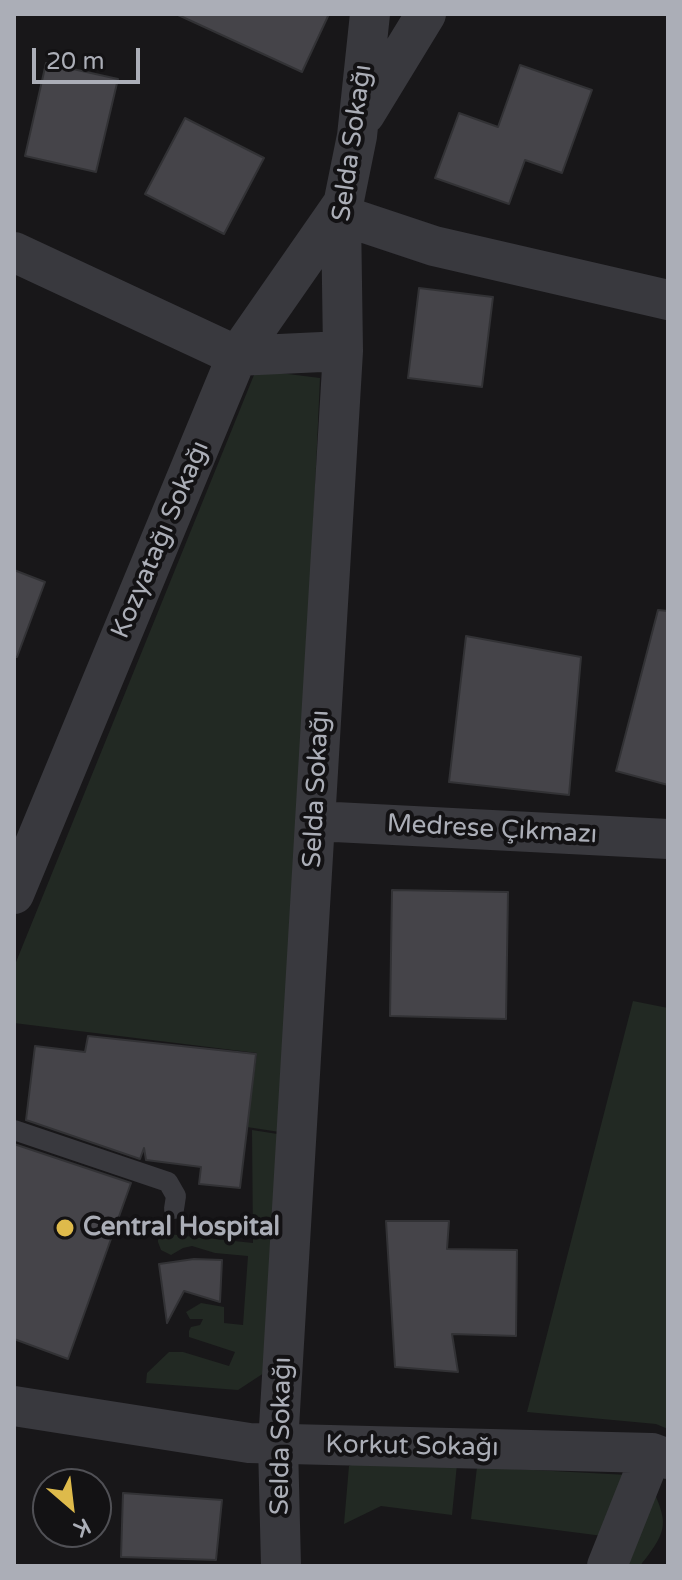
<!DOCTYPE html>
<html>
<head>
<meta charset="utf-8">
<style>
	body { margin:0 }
	#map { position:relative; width:682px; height:1580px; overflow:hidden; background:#181719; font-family:"Varela Round",sans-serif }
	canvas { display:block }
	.frame { position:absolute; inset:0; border:16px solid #abaeb7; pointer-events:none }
	.north { position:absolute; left:32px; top:1468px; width:80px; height:80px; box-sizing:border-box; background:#131214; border:2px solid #505055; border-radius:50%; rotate:152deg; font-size:22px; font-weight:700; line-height:32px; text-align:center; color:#abaeb7 }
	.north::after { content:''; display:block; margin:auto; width:28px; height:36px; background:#deba4b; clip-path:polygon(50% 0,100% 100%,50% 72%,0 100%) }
	.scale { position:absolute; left:32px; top:48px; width:108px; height:36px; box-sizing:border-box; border:4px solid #abaeb7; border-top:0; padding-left:10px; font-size:24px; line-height:28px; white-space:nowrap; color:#abaeb7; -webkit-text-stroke:6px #131214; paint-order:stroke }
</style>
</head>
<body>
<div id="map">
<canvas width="682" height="1580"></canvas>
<div class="frame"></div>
<div class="north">K</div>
<div class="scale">20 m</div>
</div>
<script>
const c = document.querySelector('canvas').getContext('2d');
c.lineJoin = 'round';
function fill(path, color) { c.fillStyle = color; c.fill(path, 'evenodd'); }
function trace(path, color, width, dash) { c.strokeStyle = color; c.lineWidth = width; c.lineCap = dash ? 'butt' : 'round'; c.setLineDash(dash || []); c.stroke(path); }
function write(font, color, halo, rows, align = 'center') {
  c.font = font + ' "Varela Round",sans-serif'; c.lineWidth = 8; c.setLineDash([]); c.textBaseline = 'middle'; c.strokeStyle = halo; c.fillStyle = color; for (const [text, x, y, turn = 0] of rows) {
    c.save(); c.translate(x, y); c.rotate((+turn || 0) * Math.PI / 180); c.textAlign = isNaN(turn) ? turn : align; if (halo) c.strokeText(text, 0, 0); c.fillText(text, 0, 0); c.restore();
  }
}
const green = new Path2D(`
	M256,370L320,378L286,1133L247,1127L257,1053L14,1023V967Z
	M633,1001L668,1008V1429L656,1424L527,1412Z
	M252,1130L284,1135L267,1371L238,1390L146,1383L147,1373L169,1352H183L229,1366L235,1352L189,1337V1331L191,1327L200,1325L203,1319H190L186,1312L201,1303L224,1307V1323L243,1325L248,1256L215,1253L192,1246L183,1248L171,1255L161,1250L158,1242V1233L253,1243Z
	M362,1460L457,1464L452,1515L381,1506L344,1524L349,1466Z
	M477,1467L647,1476C667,1522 672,1526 640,1566H619L603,1536L471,1519Z`);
const building = new Path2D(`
	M176,14H329L302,72Z
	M46,63L118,79L96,172L25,156Z
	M520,65L592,90L562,173L525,160L509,204L435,178L459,113L498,127Z
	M185,118L264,158L224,234L145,194Z
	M419,288L493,297L482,387L408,378Z
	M14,570L45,582L17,657H14Z
	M658,610L668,611V785L616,771Z
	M466,636L581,657L569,795L449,782Z
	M392,890L508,892L506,1019L390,1016Z
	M88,1036L256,1054L240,1188L199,1184L201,1167L146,1160L144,1148L140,1159L26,1120L35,1046L85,1052Z
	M14,1144L131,1183L68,1359L14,1339Z
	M386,1221H449L447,1249L517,1250L516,1336L452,1334L458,1372L395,1367Z
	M194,1259L222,1260L220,1302L184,1291L167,1323L159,1264Z
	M123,1493L222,1500L216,1560L121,1557Z`);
const lane = new Path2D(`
	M14,1130L168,1182L176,1196L174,1209`);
const street = new Path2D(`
	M365,114L426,14
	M341,215L434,246L668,300
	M14,252L237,356L343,351
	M315,821L668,839
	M14,894L237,356L342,205
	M14,1406L249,1443L652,1453L668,1459
	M281,1566L278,1444L343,351L341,215L357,136L370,14
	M607,1566L652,1453`);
const markers = [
	[65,1228,10,"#deba4b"]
];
const streetNames = [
	["Selda Sokağı",353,143,-82],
	["Kozyatağı Sokağı",161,540,-67],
	["Selda Sokağı",317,789,-87],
	["Medrese Çıkmazı",492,830,3],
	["Selda Sokağı",282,1436,-89],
	["Korkut Sokağı",412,1447,1]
];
const poiNames = [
	["Central Hospital",83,1228]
];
fill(green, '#222923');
fill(building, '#454449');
trace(building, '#323235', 2);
trace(lane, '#39393e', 20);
trace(street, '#39393e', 40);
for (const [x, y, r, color] of markers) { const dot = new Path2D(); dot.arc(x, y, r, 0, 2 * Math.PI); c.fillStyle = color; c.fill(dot); trace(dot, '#131214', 3); }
write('26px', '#abaeb7', '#131214', streetNames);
write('bold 26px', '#abaeb7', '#131214', poiNames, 'left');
</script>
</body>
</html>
